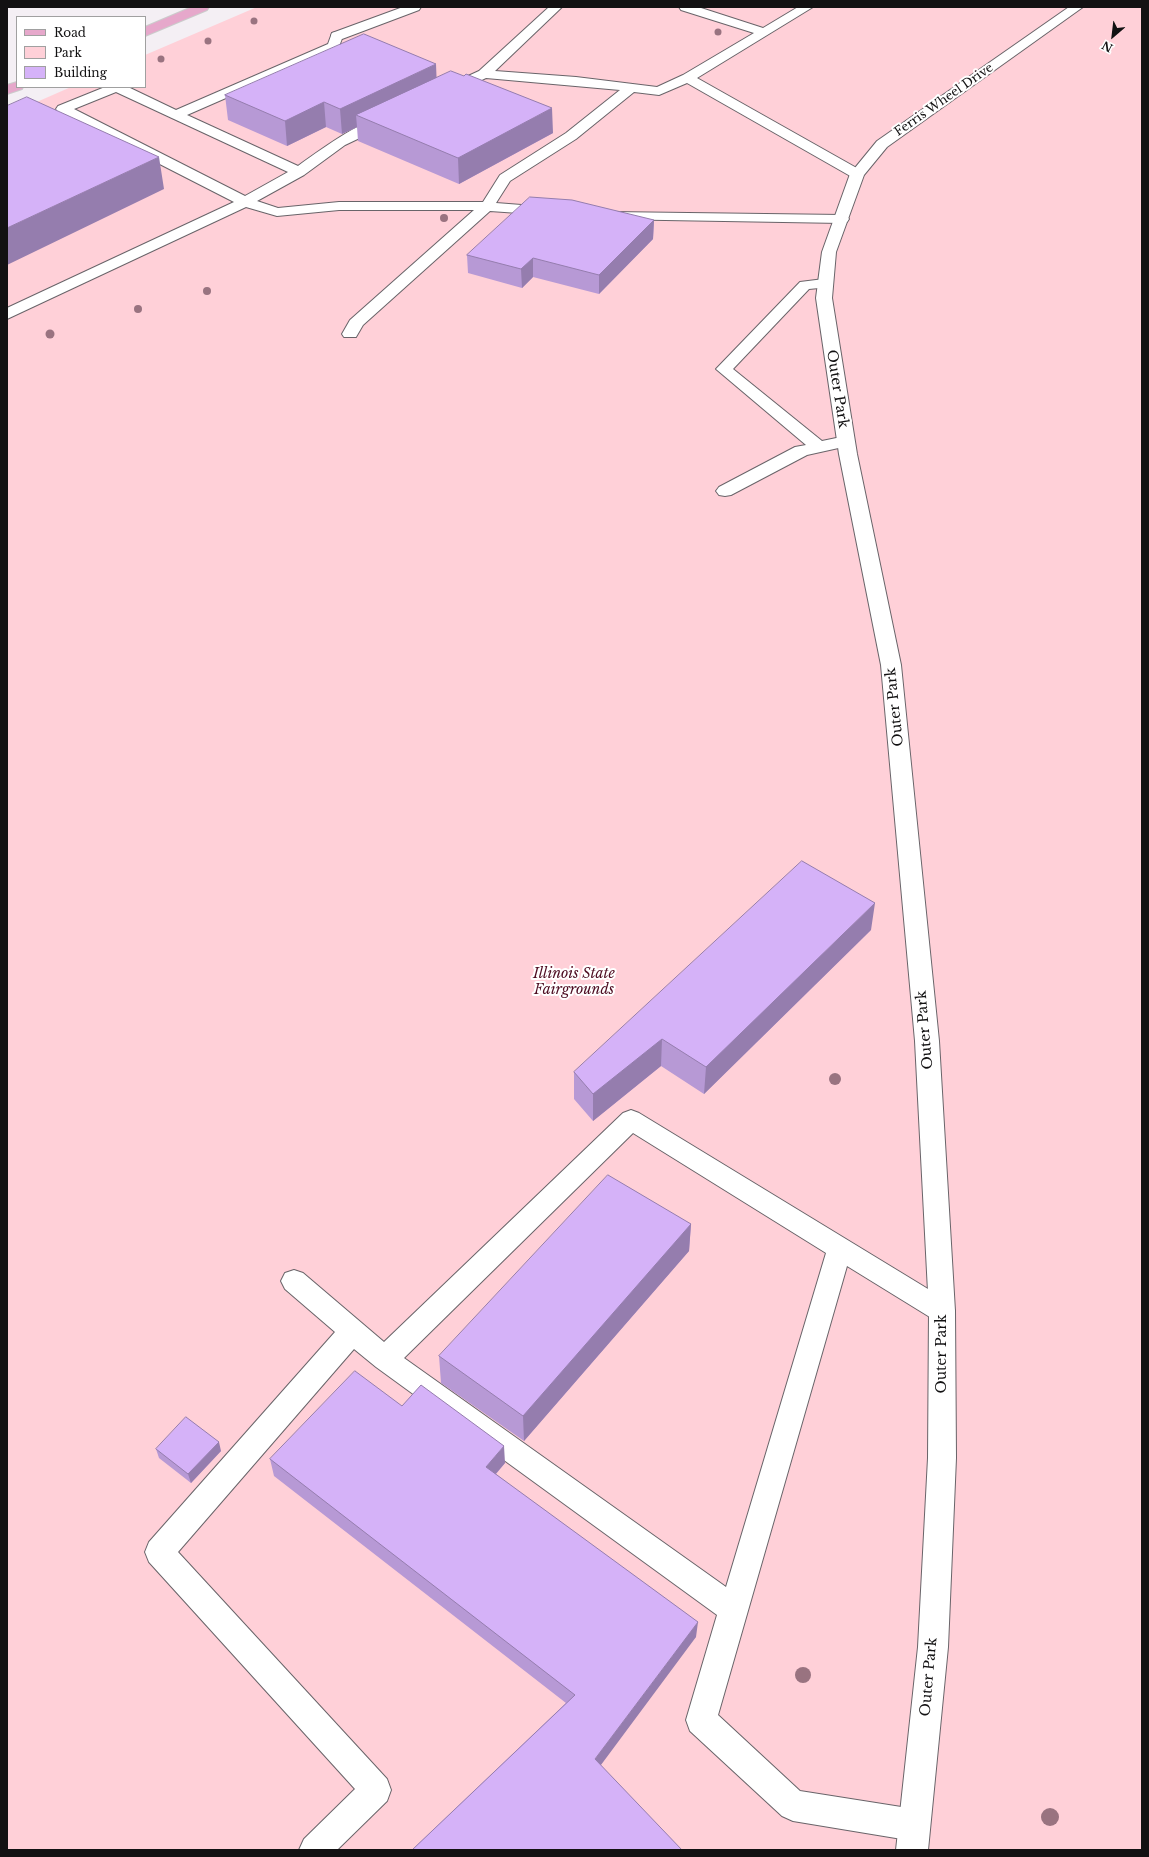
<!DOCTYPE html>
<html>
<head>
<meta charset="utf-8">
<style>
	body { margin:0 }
	#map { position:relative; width:1149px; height:1857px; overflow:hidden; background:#f4eff4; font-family:"Libre Baskerville",serif }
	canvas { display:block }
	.frame { position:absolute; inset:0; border:8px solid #121112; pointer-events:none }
	.legend { position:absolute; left:16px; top:16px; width:130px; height:72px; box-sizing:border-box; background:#fff; border:1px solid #a0a0a0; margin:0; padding:5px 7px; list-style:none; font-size:12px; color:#121112 }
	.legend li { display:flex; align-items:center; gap:8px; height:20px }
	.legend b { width:20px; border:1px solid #a0a0a0 }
	.north { position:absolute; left:1093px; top:16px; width:40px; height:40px; -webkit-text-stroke:3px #fff; paint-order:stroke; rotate:208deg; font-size:11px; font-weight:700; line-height:16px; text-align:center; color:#121112 }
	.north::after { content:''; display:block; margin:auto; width:14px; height:18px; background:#121112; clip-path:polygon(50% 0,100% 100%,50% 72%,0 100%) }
</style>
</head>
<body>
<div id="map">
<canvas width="1149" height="1857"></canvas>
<div class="frame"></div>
<ul class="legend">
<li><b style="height:5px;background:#e6a8cb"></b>Road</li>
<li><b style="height:11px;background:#ffd0d8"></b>Park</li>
<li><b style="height:11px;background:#d5b2f8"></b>Building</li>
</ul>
<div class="north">N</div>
</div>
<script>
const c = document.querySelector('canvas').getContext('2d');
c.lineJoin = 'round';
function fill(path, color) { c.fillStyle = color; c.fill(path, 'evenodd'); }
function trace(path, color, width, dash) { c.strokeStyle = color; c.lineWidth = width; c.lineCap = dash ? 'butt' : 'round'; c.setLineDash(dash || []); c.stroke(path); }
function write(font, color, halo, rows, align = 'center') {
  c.font = font + ' "Libre Baskerville",serif'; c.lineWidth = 4; c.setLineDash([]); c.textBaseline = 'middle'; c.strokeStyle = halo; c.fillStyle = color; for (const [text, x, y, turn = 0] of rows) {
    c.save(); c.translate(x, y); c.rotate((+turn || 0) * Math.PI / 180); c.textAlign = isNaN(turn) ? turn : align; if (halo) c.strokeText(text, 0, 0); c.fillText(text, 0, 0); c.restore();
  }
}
const green = new Path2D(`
	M257,7H1142V1850H7V115L71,87H145V55Z`);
const lane = new Path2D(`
	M549,7H562L495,71L576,77L657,87L683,75L754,33L681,10L679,7H698L763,28L798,7H813L697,78L862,171L864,174L862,177H852L687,83L659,95L634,92L576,139L510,181L496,203L547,207L552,208L554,211L552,214L547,215L490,211L363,325L356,337H344L342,334L350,320L474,210H339L277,216L246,207L7,319V308L234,202L58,112L56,109L58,106L105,87H128L176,110L328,44L332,33L337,32L343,36L338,49L187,115L298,166C315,154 369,113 389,118L391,121L389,124L345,145L304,175L257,201L278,208L339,202H483L500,175L566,133L620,90L486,78L452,94H442L440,91L442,88L479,71ZM116,92L288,172L245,196L74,109Z
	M611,212L842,215L847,216L849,219L847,222L842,223L606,219L604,216L606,213Z
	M824,279L829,281L832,284L829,287L809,289L733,369L822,441L846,436L852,437L854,441L852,445L807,455L731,495L725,496L719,495L716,491L719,487L795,447L806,445L716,369L800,282Z
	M631,1110L639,1113L951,1303L955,1311L951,1319L942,1322L933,1319L847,1266L718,1715L800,1791L914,1809L925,1814L930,1825L925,1836L914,1841L793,1821L782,1816L690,1731L686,1720L717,1615L376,1367L354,1349L178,1552L387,1779L391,1790L387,1801L337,1850H299L304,1839L355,1789L149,1562L145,1552L149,1542L335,1332L285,1289L281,1281L285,1273L294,1270L303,1273L384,1342L623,1113ZM633,1133L826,1253L726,1587L404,1358Z`);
const street = new Path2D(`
	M403,7H421L419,10L342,39H332L331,36L332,33Z
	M1069,7H1083L887,147L864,175L836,252L832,298L857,454L901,665L939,1041L955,1311L956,1458L948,1647L928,1850H896L918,1647L928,1458L929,1311L915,1041L881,665L839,454L816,298L822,252L850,174L877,141Z`);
const primary = new Path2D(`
	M192,7H209L207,10L145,36V27Z
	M17,82V87H23L22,89L7,94V85Z`);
const trees = [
	[254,21,3.5],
	[718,32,3.5],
	[208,41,3.5],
	[161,59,3.5],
	[444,218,4],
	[207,291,4],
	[138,309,4],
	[50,334,4.5],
	[835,1079,6],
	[803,1675,8],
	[1050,1817,9]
];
const wall = new Path2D(`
	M436,77L553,133L459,184L358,141L357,127L342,134L326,127L287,146L228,120L225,95Z
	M654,220L653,239L599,294L533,277L522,288L468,273L467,255Z
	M871,930L704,1094L661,1066L593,1121L574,1099V1072Z
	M691,1224L689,1251L524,1441L441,1383L439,1356Z
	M402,1406L505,1463L496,1474L696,1637L412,1850L566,1703L274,1476L270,1459Z
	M156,1449L221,1451L191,1483L159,1458Z`);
const shadedWall = new Path2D(`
	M436,64L437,89L356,115L357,127L342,134L340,109Z
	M324,102L326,127L287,146L285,121Z
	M552,108L553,133L459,184L458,158Z
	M159,157L164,189L7,265V228Z
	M654,220L653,239L599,294V275Z
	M533,258V277L522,288L521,269Z
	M875,903L871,930L704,1094L706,1067Z
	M662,1039L661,1066L593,1121V1094Z
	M691,1224L689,1251L524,1441L523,1416Z
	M219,1442L221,1451L191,1483L188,1474Z
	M504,1446L505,1463L487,1484L486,1467Z
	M698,1622L696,1637L595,1773V1759Z`);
const building = new Path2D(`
	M364,34L436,64L340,109L324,102L285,121L225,95Z
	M451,71L464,76L466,74L552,108L458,158L356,115Z
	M27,97L159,157L7,228V106Z
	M530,197L572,200L654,220L599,275L533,258L521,269L467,255Z
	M802,861L875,903L706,1067L662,1039L593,1094L574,1072Z
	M608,1175L691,1224L523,1416L439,1356Z
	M355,1371L402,1406L421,1385L504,1446L486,1467L698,1622L595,1759L682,1850H412L575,1695L270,1459Z
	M186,1417L219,1442L188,1474L156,1449Z`);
const farStreetnames = [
	["Ferris Wheel Drive",944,100,-35]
];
const streetNames = [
	["Outer Park",837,389,81],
	["Outer Park",895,707,-96],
	["Outer Park",925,1030,-95],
	["Outer Park",942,1354,-90],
	["Outer Park",929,1677,-85]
];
const parkNames = [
	["Illinois State",574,974],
	["Fairgrounds",574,990]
];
fill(green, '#ffd0d8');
trace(lane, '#696469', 2);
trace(street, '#696469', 2);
trace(primary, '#cbcbcb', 2);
fill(lane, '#fff');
fill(street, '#fff');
fill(primary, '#e6a8cb');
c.fillStyle = '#997380';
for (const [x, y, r] of trees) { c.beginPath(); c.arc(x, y, r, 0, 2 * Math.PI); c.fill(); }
fill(wall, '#b799d5');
fill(shadedWall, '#957dae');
fill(building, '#d5b2f8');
trace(building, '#957dae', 1);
write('12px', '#121112', '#fff', farStreetnames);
write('14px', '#121112', '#fff', streetNames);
write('italic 14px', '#4e0d22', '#fff', parkNames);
</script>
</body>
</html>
